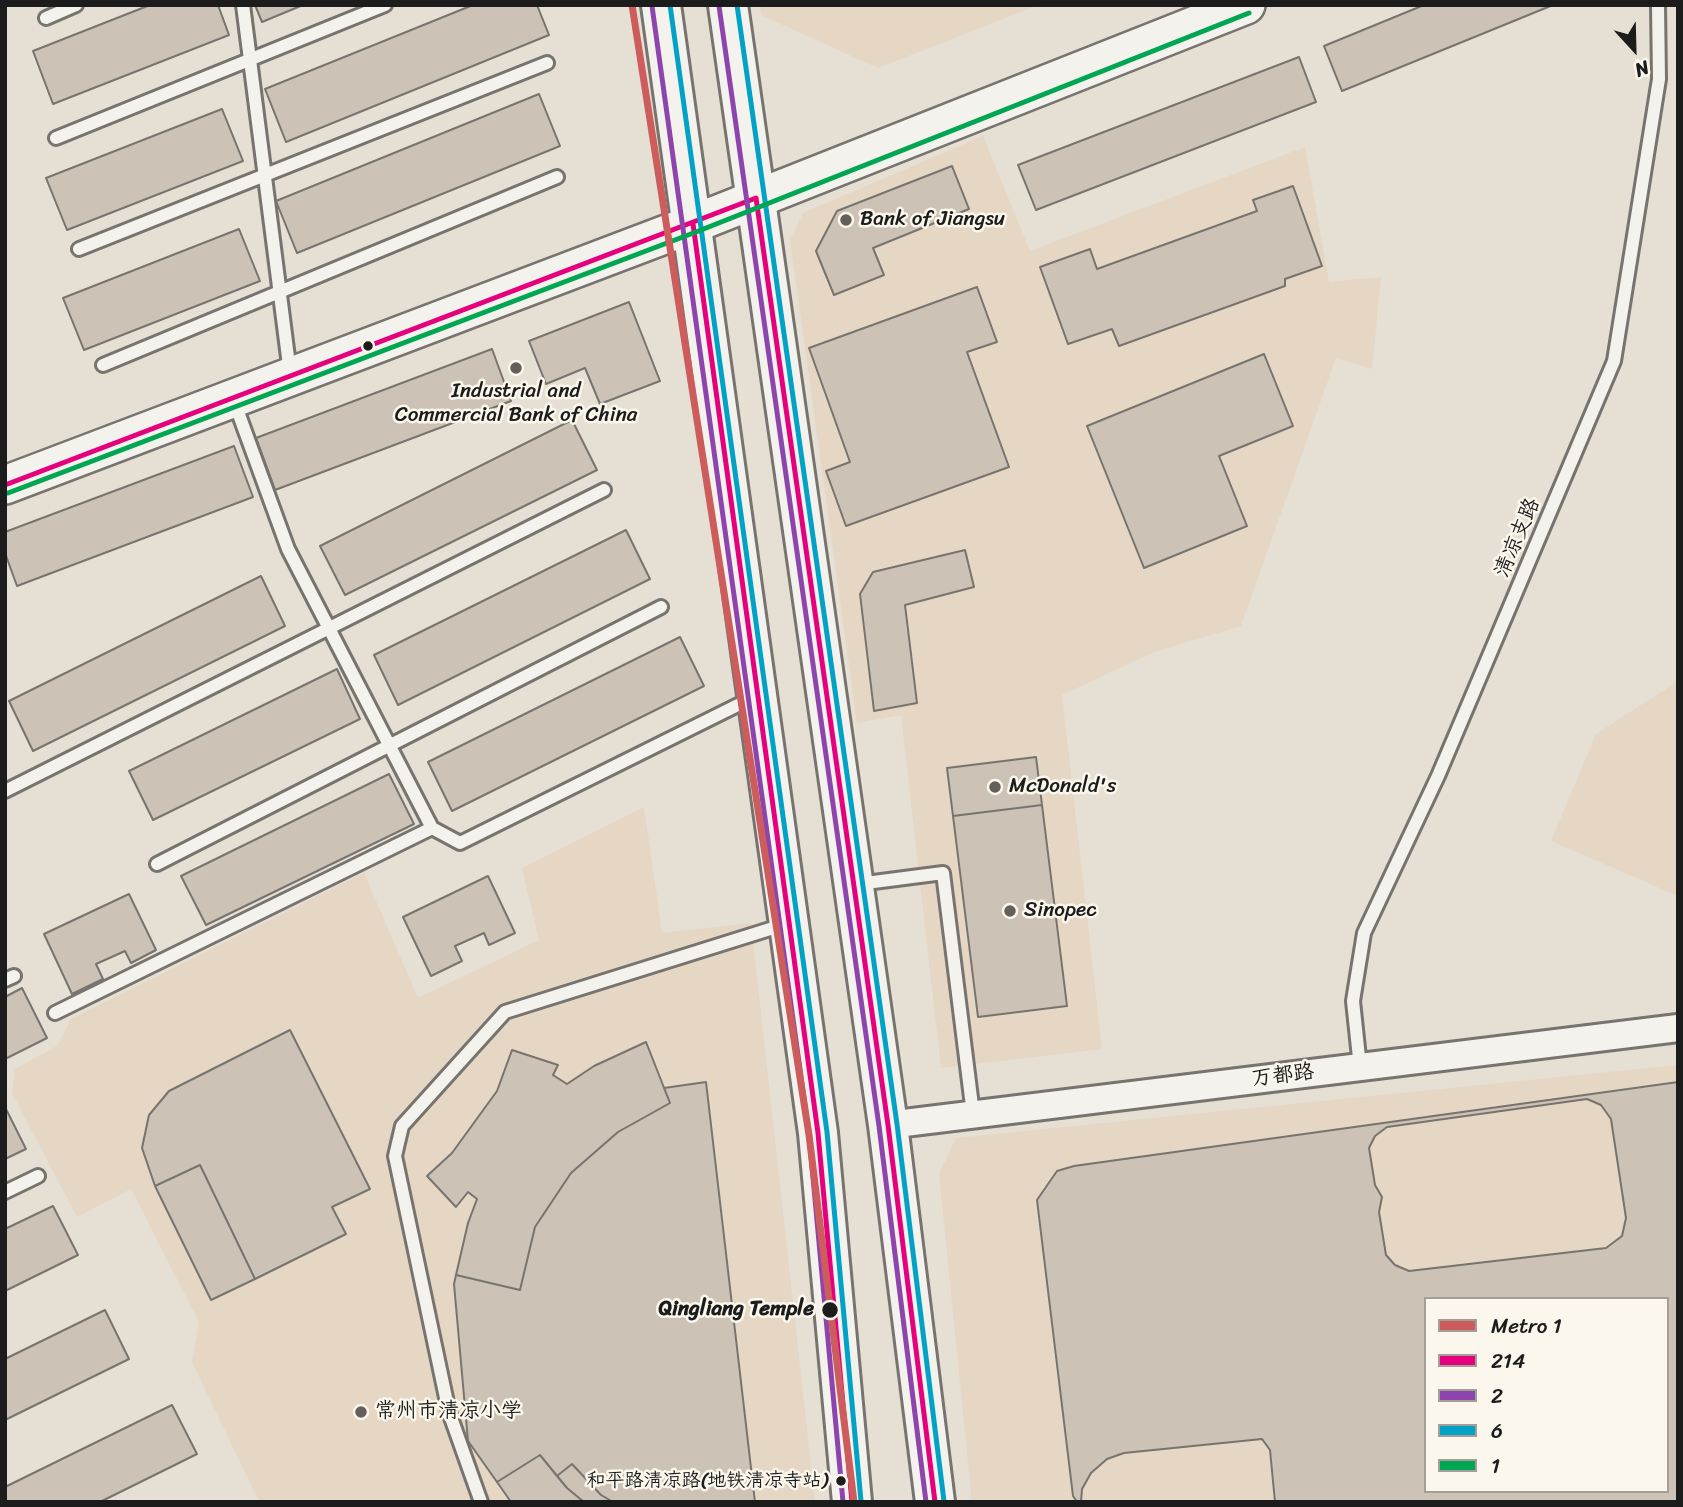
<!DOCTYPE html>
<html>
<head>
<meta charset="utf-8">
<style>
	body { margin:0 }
	#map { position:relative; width:1683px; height:1507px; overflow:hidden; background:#e6dfd4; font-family:Sriracha,sans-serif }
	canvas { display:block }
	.frame { position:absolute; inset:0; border:7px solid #1c1c1c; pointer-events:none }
	.legend { position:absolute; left:1424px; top:1297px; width:245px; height:196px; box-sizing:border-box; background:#fbf7ec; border:2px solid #a29f99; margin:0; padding:9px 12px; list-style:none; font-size:21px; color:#1c1c1c }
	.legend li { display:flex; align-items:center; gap:14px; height:35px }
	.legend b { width:35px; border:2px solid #a29f99 }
	.north { position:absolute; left:1599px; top:14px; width:70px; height:70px; -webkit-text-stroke:5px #fbf7ec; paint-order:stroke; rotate:158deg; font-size:19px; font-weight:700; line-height:28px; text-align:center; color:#1c1c1c }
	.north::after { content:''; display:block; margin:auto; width:24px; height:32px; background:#1c1c1c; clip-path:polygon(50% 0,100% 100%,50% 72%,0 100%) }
</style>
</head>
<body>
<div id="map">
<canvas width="1683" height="1507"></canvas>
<div class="frame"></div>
<ul class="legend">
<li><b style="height:9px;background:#cd5c5c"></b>Metro 1</li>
<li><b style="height:9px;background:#e5007d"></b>214</li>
<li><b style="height:9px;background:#8e44ad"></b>2</li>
<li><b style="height:9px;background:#01a2c5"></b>6</li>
<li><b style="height:9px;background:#00a651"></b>1</li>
</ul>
<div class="north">N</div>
</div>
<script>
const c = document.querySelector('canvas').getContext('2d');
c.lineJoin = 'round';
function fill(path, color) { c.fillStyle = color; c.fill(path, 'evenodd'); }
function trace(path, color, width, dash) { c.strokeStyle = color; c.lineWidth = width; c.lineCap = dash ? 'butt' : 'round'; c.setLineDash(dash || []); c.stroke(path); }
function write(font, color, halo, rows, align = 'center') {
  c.font = font + ' Sriracha,"LXGW WenKai TC",sans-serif'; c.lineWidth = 5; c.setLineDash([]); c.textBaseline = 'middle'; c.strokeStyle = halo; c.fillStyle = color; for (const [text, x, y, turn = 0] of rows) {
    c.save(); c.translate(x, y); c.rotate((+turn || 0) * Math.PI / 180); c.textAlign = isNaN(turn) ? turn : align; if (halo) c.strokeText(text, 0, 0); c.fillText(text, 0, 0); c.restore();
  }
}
const built = new Path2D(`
	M760,5H1039L878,68L761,15Z
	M983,136L1030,251L1305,147L1329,282L1381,277L1372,369L1336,358L1241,626L1154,652L1062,695L1102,1049L941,1068L901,715L857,723L790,240L803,213Z
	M1678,681V896L1551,841L1596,734Z
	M644,807L662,933L751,923L815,1502H259L192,1362L199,1322L131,1189L77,1217L12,1093L15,1069L57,1046L71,1019L364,873L418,998L539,940L522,868Z
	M1678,1065V1502H972L939,1174L956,1138ZM1426,1299H1667V1491H1426Z`);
const building = new Path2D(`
	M150,5H218L229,35L53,104L33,51Z
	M255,5H303L262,22Z
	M473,5H537L549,35L286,142L265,89Z
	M1424,5H1553L1342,91L1324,46Z
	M1299,57L1316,102L1036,210L1018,165Z
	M539,94L560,146L297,253L276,201Z
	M222,109L243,161L67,230L46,178Z
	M952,166L969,209L873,248L884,275L834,295L816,251L837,211Z
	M1293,186L1322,266L1285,279V286L1119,346L1112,329L1068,344L1040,267L1090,249L1097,269L1257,211L1253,200Z
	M239,229L260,281L84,350L63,298Z
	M977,287L997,342L967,352L1009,467L846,526L826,471L850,462L809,348Z
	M629,302L660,381L600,404L585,368L546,384L529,341Z
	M492,349L511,401L275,490L256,438Z
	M1264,354L1293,426L1219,456L1247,526L1144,568L1087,426Z
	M572,420L597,470L345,595L320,546Z
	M234,446L253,497L17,586L5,553V532Z
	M626,530L650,579L398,705L374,655Z
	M965,550L974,587L905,605L917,703L874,711L860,594L873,572Z
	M261,576L285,626L33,751L9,701Z
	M680,637L704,686L452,811L428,762Z
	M337,669L360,719L153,820L129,771Z
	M1036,757L1042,805L953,816L947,768Z
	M389,774L414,824L206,925L181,876Z
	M1042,805L1067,1006L978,1017L953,816Z
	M488,876L515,933L489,945L484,933L455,946L462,961L431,976L403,917Z
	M129,894L156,950L131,963L125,951L96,964L103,979L72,994L44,934Z
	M22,988L47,1038L5,1059V997Z
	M290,1030L370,1189L332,1207L346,1234L255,1279L200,1165L155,1186L142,1148L149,1115L169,1091Z
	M646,1042L670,1103L618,1132L571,1173L535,1227L520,1290L456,1275L468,1223L477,1199L468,1192L456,1207L427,1176L452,1153L497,1091L512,1050L558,1065L553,1075L567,1084L594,1066Z
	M706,1082L755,1502H613L601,1495L572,1464L557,1476L540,1455L497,1482L468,1441L454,1284L456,1275L520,1290L535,1227L571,1173L618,1132L670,1103L664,1088Z
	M1678,1082V1502H1077L1073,1496L1037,1200L1057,1171L1074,1166ZM1426,1299H1667V1491H1426Z
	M1587,1099L1601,1105L1611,1119L1626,1218L1622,1236L1606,1248L1409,1271L1395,1265L1386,1255L1379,1212L1382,1197L1375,1185L1369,1148L1375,1136L1387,1127Z
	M5,1107L26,1149L5,1159Z
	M200,1165L255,1279L211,1300L155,1186Z
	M53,1206L78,1255L5,1291V1229Z
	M105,1310L129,1359L5,1420V1359Z
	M172,1405L197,1454L100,1502H5V1487Z
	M1262,1439L1270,1450L1275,1502H1081L1082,1489L1091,1473L1107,1459L1124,1453Z
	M540,1455L567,1488L584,1502H511L497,1482Z
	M572,1464L601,1495L613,1502H584L567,1488L557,1476Z`);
const lane = new Path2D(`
	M243,5L290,373
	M46,18L76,5
	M56,138L385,5
	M79,249L547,63
	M103,365L557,177
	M234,401L288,549L432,828
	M5,791L604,490
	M157,864L661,607
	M858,884L943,873L973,1114
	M5,980L14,976
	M55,1013L432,828L460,843L752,698
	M1360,1067L1353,1001L1364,933L1438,776L1614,361L1659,79L1658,5
	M5,1192L38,1176
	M481,1502L449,1412L395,1156L402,1126L505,1012L786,924`);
const street = new Path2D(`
	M888,1125L1678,1028`);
const secondary = new Path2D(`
	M5,485L693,224L1246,5`);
const primary = new Path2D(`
	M661,5L818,1133L852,1502
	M728,5L888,1125L935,1502`);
const bus1 = new Path2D(`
	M693,224L818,1133L852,1502
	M5,485L756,198L888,1125L935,1502`);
const bus2 = new Path2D(`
	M652,6L809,1134L843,1502
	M719,6L879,1126L926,1502`);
const bus3 = new Path2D(`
	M670,5L827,1132L861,1501
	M737,5L897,1124L944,1501`);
const bus4 = new Path2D(`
	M8,493L696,232L1249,13`);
const metro1 = new Path2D(`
	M632,5L809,1135L854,1502`);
const markers = [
	[846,220,7,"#63605c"],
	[368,346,6,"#1c1c1c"],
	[516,368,7,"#63605c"],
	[995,787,7,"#63605c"],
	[1010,911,7,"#63605c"],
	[830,1310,9,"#1c1c1c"],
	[361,1412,7,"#63605c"],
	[841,1481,6,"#1c1c1c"]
];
const busNames = [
	["和平路清凉路(地铁清凉寺站)",828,1481]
];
const poiNames = [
	["Bank of Jiangsu",860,220],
	["Industrial and",516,392,"center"],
	["Commercial Bank of China",516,416,"center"],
	["McDonald's",1009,787],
	["Sinopec",1024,911],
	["常州市清凉小学",375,1412]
];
const streetNames = [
	["清凉支路",1518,538,-67],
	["万都路",1283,1076,-7]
];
const stopNames = [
	["Qingliang Temple",814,1310]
];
fill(built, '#e5d7c4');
fill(building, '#ccc2b5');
trace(building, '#77746f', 2);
trace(lane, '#77746f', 18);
trace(street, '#77746f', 32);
trace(secondary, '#77746f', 42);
trace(primary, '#77746f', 44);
trace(lane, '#f4f2ed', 12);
trace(street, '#f4f2ed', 26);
trace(secondary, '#f4f2ed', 37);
trace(primary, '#f4f2ed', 38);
trace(bus1, '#e5007d', 5);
trace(bus2, '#8e44ad', 5);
trace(bus3, '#01a2c5', 5);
trace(bus4, '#00a651', 5);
trace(metro1, '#cd5c5c', 7);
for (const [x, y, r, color] of markers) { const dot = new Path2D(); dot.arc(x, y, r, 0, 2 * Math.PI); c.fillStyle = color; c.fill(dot); trace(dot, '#fbf7ec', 2.5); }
write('19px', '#1c1c1c', '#fbf7ec', busNames, 'right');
write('21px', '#1c1c1c', '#fbf7ec', poiNames, 'left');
write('21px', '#1c1c1c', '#fbf7ec', streetNames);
write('bold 21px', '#1c1c1c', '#fbf7ec', stopNames, 'right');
</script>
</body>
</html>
